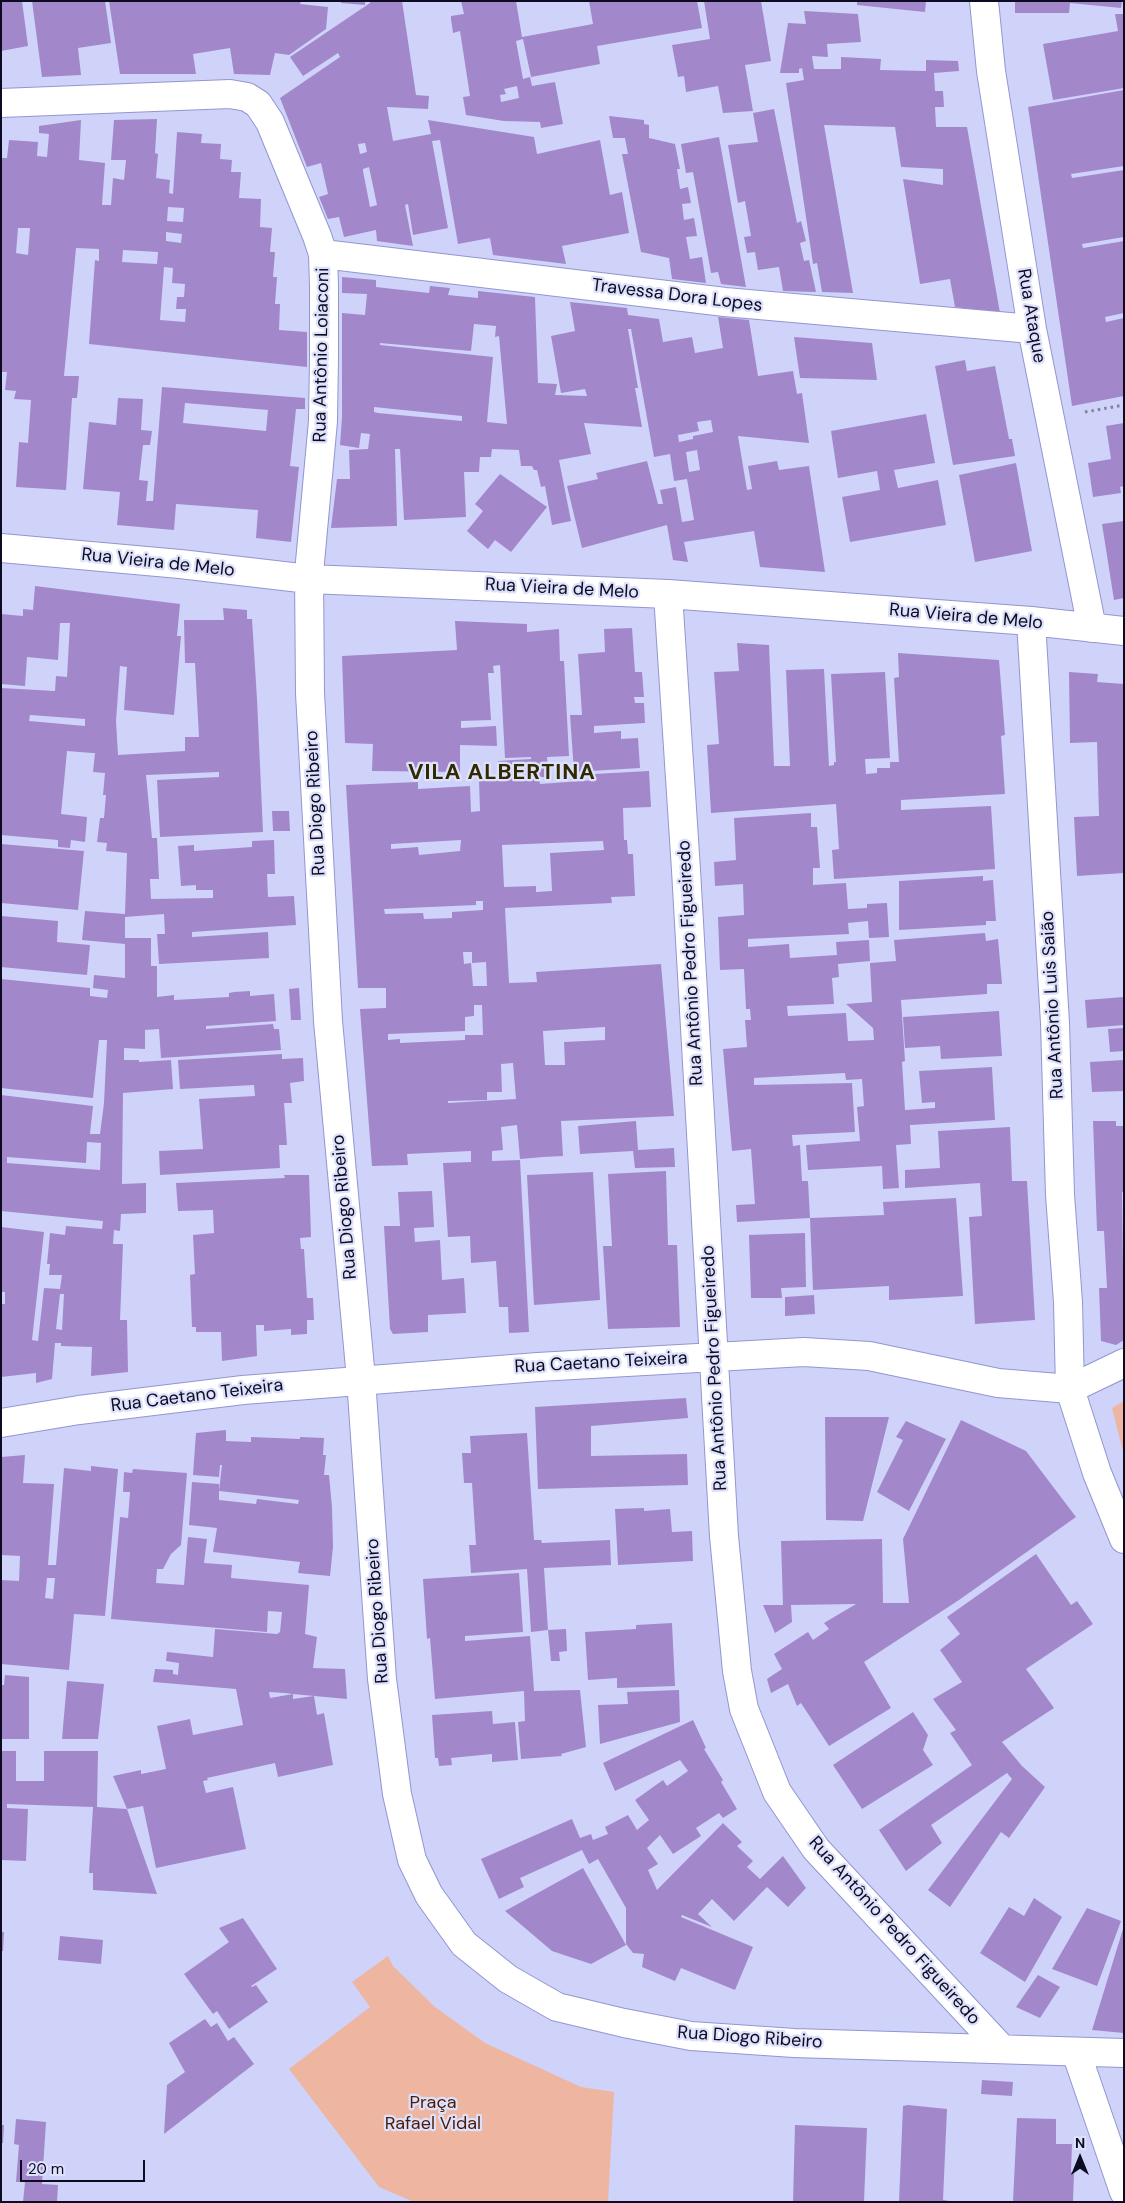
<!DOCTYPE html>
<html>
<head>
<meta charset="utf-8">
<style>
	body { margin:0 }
	#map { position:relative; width:1125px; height:2203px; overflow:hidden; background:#cfd3f9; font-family:"DM Sans",sans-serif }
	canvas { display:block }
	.frame { position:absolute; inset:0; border:2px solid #0c0b21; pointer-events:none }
	.north { position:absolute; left:1055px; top:2133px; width:50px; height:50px; -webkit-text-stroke:4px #dee1fb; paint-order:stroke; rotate:0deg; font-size:14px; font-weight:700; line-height:20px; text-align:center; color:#0c0b21 }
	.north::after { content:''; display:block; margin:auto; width:18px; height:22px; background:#0c0b21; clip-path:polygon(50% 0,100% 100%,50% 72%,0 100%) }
	.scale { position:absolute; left:20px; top:2160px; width:125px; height:22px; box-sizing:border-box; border:2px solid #0c0b21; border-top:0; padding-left:6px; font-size:15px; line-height:18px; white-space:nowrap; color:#0c0b21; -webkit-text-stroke:4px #dee1fb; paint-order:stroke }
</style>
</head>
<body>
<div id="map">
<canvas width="1125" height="2203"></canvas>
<div class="frame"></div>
<div class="north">N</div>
<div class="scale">20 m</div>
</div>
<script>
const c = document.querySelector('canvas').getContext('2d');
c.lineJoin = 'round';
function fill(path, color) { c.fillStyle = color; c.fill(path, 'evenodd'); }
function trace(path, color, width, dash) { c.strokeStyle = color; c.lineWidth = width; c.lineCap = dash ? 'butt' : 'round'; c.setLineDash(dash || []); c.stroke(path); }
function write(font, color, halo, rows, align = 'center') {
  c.font = font + ' "DM Sans",sans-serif'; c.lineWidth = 4.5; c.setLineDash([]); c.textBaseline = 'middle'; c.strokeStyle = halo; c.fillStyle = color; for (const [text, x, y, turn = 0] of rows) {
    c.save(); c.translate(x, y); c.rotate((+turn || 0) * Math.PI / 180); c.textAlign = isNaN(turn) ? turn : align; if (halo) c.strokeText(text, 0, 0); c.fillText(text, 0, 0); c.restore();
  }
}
const green = new Path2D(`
	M1124,1401V1455L1112,1408Z
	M388,1956L393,1966L435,2007L485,2043L581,2087L614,2092L608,2202H414L379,2187L289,2069L370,2007L352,1982Z`);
const building = new Path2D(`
	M1,1H22L28,46L1,51Z
	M32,1H105L111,43L78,48L81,75L42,77Z
	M109,1H301L300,4L328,7L326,29L289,55L275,53L270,75L234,74L230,48L193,54L196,74H120Z
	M341,1H365V5L341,3Z
	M370,1H402L416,95L429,96L428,109L387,107L393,141L431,134L428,120L534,137L537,154L600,140L610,195L622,192L629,233L562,246L566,264L493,255L490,238L458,244L440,140L432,141L448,228L413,235L408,204L405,205L413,246L377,241L376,230L344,237L339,217L328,219L319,197L328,194L321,163L307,167L280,98L340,57L338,53L303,76L290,57L370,3ZM365,143L367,152L360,154L358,144ZM369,167L377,205L370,207L363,171V169Z
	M461,1H516L522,37L593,24L589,1H697L702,28L597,46L600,64L531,77L523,39L516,41L523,79L530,77L532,86L555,82L563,124L541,128L540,122L504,121L466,115L463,97L470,96L460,31L453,33L451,19V16L464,14ZM517,86L519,98L501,102L500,95L506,94L504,89Z
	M704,1H761L771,61L745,65L753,111L723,113L718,86L686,92L684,76L678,77L672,45L710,39Z
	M857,1H926L925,12L857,5Z
	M1015,1H1122L1121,8L1070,3L1069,13H1015Z
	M804,11L858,14L861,42L827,44L828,57L812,56L814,69H841V57L881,59L880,70L926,71V60L958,61L959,71L934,73L935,91H943L944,107H935L936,127H967L1000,313L955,307L950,279L920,284L903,179L943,185V169L901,167L895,127L824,125L853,293L822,292L817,263L813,264L786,83L804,80L802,68L799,69V73H780L788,23L806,24Z
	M1115,14H1124V88L1053,100L1043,44L1118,31Z
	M1124,90V166L1071,174L1072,178L1124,170V237L1082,244L1083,248L1124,241V313L1105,317L1106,322L1124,318V396L1072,406L1028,107Z
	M774,109L797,223L801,221L806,241L800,243L804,261L809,260L816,292L783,291L779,267L758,270L755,252L747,253L744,237L751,236L745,201L738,203L728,145L758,142L753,113Z
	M609,116L644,120V124L649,125V138L675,144L680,169H677L680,189L688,187L691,203L682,204L684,220L694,218L697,236L686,237L690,259L702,257L706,283L672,279L669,258L641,252L622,154H628L625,138H613Z
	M157,119L155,153L158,154L156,178L170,180L169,193L173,194L177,132L202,134L201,143L221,144L220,159L232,160L231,172H241L239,198L261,199L260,227L272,228L270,252H275L273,277H277L275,304H280L279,330L307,332V367L89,344L95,260L99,261V249L76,248L64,376H79L77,398H72L66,490L16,487L19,442L28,443L31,400L14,399L16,391L5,390L7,372H1V158H7L9,140L38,142L37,156L47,157L49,134L39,133V126L81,120L79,160L105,163L102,205H111L113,178L124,180L126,160H111L114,120ZM168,207L184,208L183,222L167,221ZM18,228H30L28,255L16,253ZM166,232L182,234L181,243L166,241ZM123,250L158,252L157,264L122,262ZM164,267L173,268L172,283L185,284L184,297H177L176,309H186L185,322L160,320Z
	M719,137L746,287L721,284L718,272L711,273L693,172L686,173L681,144Z
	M342,277L376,280V287L429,293L430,286L450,288L448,295L478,298V291L535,297L538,383L557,384L555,395L587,396L585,389L561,393L551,336L575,331L570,302L627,308L628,315L659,319L663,342L692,337L695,353L723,348L718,317L749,320L758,376L793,371L797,394L802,393L809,443L738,436L747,490L752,489L748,466L777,461L779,470L809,466L825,572L760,567L754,531L684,542L688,562L673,560L667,525L582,548L567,486L598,479L596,473L647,461L658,504H663L660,490L676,487L682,522L694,520L687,479L674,481L670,454L654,457L631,329H628L638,388H635L642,427L584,423L591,454L559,460L571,521L552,525L545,486L541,487L537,470H534L532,466H521L519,450L492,449L491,457H480L479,472H464L466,517L404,520L400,449H395L397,526L331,528L337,479H350L349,450L368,449L370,434L361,433L359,448L340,445L342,417V313L365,315L367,294L342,293ZM474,324L496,326L495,337L499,336L507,424L487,422L493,357L380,345V343L471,351ZM374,407L462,416V421L378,413L374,412ZM711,420L713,432L693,436V439L679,442L678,435L699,431L697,422ZM697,450L700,470L689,472L686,452Z
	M794,337L872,343L877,380L800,378Z
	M965,360L967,371L995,366L1009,439H1012L1015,456L953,465L935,366Z
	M162,387L305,398V409H296L290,466L299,467L291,542L256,538L258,510L176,504L174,530L117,525L120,492L83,489L89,422L116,425L118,398L143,399L141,430L152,431L150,445H143L139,480L148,481L146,501H153ZM185,403L268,410L266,431L183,423Z
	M926,414L935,463L894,470L898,488L938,480L946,525L850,542L842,497L880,490L877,471L838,478L831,431Z
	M1124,423V486L1120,487L1121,493L1093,497L1088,463L1111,459L1106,426Z
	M1016,463L1032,551L975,562L959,475Z
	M500,474L547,507L511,552L495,540L488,549L467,531L483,511L475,504Z
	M1124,521V598L1114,600L1102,524Z
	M35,586L180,604L177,636H181L174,715L124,710L127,667L120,666L116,721L118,755L185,751V737H199L195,663H185L184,620H224L223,608L247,610V619H252L257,699L263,832L160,837L157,780L219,777V772L146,775L152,838H157L159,879H150L151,899L213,898V890H196V885L181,886L178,846L194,845V851L252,847V841L274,840L275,874H267L268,897L294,896L296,925L192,932V937L268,932L269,958L159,964L157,934H165L164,914L125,917V938H151V966H157V997L174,995V1000L229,997V993L234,992L250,991V996L274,994L276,1021L206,1026V1029L273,1024L274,1029H279L281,1050L161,1058L159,1029L145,1030V1049L124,1048V1060H139V1062L171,1060L173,1089L123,1093L122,1184L146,1183V1213L121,1214L120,1231L114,1230L113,1244H123L120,1320H127L128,1372L91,1376L92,1347L61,1346V1343H55L52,1379L36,1383V1373L1,1377V1304H5V1292H1V1227L44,1232L32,1340L38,1341L44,1288L60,1289L62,1275H49L50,1264H47L50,1233L65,1235L66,1226L102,1229L103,1221L1,1211V1095L93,1106L90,1134H100L104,1103L107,1040H99L93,1098L1,1088V979L90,988V996L107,998L108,990L93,988L94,975L125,978V944L82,940L85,911L125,914L127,853L106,851L107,843L97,842L100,818H104L106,795H103L105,773L93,772L95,753H92L67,751L61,814L87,817L85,842L71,840L70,848L58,847V840L1,835V688L55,691L56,676L67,677L70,623H60L58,660L27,657L25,686L1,684V614L23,616V609L33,610ZM30,715L85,719V726L29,721ZM87,1142L101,1143L100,1170L7,1163V1157L86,1163ZM60,1294H64L62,1330L56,1329Z
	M455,621L527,624V632L559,629L560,661H564L569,756L547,757L548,777H539L540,784L595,780L594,774L649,771L651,807L623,808L624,840H627L628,854H633L635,896L611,897L612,903L505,908L509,983L537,982L536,972L661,964L674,1116L561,1121L563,1156L543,1157L520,1159L517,1125L501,1127L503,1150L492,1151V1161L520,1160L529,1332L509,1333L508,1307H499L496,1261L471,1263L470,1236L448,1237L443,1163L471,1162V1151L407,1154L408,1165L372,1166L360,1009L386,1008V988H358L346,785L418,782V789L470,786L471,812L480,811L479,780L499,779L498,761L531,759V757L505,758L500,665L493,666L494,673H488L491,720L461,721V728L496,726L497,746L460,745V772L372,771L373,744L345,743L342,656L457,650ZM461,840L460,851L419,855L418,847L391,849V844ZM603,841L604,850L550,853L552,891L536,892V886L504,887L502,845ZM476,901H483V910L452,912V918L424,919L423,913L385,914L384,909L476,905ZM463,952H472V963L486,962L487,986H473L471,963L464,964ZM474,1005H482L483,1035H465V1040L400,1043V1039L388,1040V1034L465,1031V1017L474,1016ZM605,1027V1040L564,1042L565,1065H545L543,1031ZM513,1063L516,1099L448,1103V1101L487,1100V1092H502L501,1064Z
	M632,628L635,672H642L644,697H634L635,703H644L645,723L594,726V733L621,731V739L638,738L640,768L574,772L570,715H582L578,654L605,652L604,629Z
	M737,643L769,645L774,766H790L786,670L824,669L829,766L834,765V762H836L831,674L885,672L890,758L865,759L866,774L877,773V768H890V762H899L894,678L899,677L898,653L999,660L1005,735L1001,736L1005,794L901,800V810L991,806L995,869L834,879L832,850L839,849L836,804L711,813L707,745L719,744L714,672L739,671Z
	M1069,672L1098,674L1097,682L1124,684V873L1077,876L1074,817L1099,816L1097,742L1070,743Z
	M272,811H289L290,831H273Z
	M811,813V827H817L820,868H813V885L846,883L848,909L867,908V904L887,903L889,937L869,938L868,921L848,923L849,934L748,939V947L789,944L790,958L837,955L836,942L869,940L870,961L838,964L839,977L832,978L834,1004L787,1006L788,1016L846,1013L848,1041L874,1040L873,1028L846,1004L872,1002L870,963L896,961L894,940L985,933L986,941L998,939L1002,984H987V994L901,1000L905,1061L902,1062L905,1110L935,1108V1102L922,1103L919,1071L992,1067L995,1120L910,1125L911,1144L896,1145L899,1188L883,1189L882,1166L808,1170L806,1145L860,1141L857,1107L864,1106L862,1079L846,1080L845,1073L754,1078V1085L852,1083L855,1132L792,1135L793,1146L800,1145L802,1181H808L810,1218L884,1215L883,1202L956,1198L963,1296L889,1300V1286L813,1290L810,1218L737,1222L736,1205L755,1204L751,1149L732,1151L723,1049L747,1047L745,1020H751L750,1009H746L744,969L720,970L718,917L744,915L743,884L715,886L714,862L736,860L734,818Z
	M1,844L84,851L78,910L1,903Z
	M983,876V881L993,880L996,921H986V925L899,930V881Z
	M1,916L58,921L57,942L90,945L87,975L1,967Z
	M299,988L301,1020H291L289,989Z
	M1124,997V1025L1087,1028L1085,1000Z
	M999,1011L1002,1056L941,1059L940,1046L905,1048L903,1017Z
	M1124,1028V1051L1110,1052L1108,1029Z
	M282,1054V1059L303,1058L304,1081L290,1083L292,1103H284L287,1145H279L280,1168L160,1175L159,1151L203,1149L199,1099L255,1096L254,1085L180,1089L178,1060Z
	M1124,1060V1091L1092,1092L1090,1062Z
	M636,1121L638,1150L674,1148L675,1167L635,1168L633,1151L580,1154L578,1126Z
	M1093,1121H1116V1126H1124V1192H1122L1124,1340L1116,1345L1101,1341L1099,1288H1107L1104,1231H1097Z
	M1010,1127L1012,1181H1027L1035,1320L975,1324L969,1217L982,1216L980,1183L905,1188V1170L940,1168L938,1131Z
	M666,1171L668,1245H677L680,1327L608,1329L603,1246H612L608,1174Z
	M593,1172L600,1300L534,1305L527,1175Z
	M284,1175H309L311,1237L300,1238L301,1249H304L307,1298H313L314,1320H307V1334L291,1335V1329L264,1331V1325H256L257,1356L222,1361L221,1332H196V1327H192L190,1275L195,1274L193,1235L214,1233L213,1210L178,1211L176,1183L285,1178Z
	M432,1191L434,1227L414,1228L415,1242L440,1240L442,1280L464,1278L466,1313L428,1315V1332L393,1334L390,1329L384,1226H400L398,1192Z
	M805,1233L806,1287L781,1288L782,1298H751L749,1235Z
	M814,1295L815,1314L785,1316V1297Z
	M686,1398L688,1418L591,1426V1456L687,1454L688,1485L538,1489L535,1407Z
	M825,1417H889L863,1521L826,1520Z
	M961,1420L1026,1451L1076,1517L959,1600L864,1662L891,1708L829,1746L801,1703L797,1706L788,1684L771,1693L767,1679L782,1669L774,1654L808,1632L813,1640L829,1629L824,1623L856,1604L791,1605L792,1622L775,1633L763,1605H783L781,1541L882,1539L883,1603H909L903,1539Z
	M906,1421L946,1439L909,1511L877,1492L903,1440L896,1437Z
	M226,1430V1441L251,1442V1437L300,1439V1437L324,1438L323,1455H326L324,1475H329L332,1507L333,1547L330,1576L298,1573L300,1562L213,1552L217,1528L189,1525L192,1482L219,1484V1500L256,1504L257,1499L298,1504L299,1500L219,1491L222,1465H220L219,1477L193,1475L196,1433Z
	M527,1433L534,1540H541L542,1543L610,1540L611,1565L544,1568L548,1630L566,1629L567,1651L559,1652L560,1661H551L548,1630L531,1632L527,1569L471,1573L469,1545H476L472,1483H464L462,1453H471L470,1436Z
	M25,1455L23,1483L54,1484L48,1565H56L64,1468L91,1471V1466L118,1469L105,1616L74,1614L69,1670L1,1664V1580L19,1581L20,1556L1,1555V1457ZM47,1578H55L53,1599L45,1598Z
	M133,1469L187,1473L181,1545L171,1554L163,1569H157L156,1583L184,1585L188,1537L207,1539L204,1563L232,1565L231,1578L309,1585L305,1634L317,1637L313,1668L345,1669L347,1699L293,1694V1699L314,1696L317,1715L324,1713L333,1765L278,1777L275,1763L207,1778L208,1780L203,1781L206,1793L233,1787L246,1849L156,1868L143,1806L127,1809L157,1894L93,1890V1873H89L93,1807L7,1804V1808L28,1809L26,1861L1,1860V1751H16V1781H44V1751H98L97,1807L127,1809L113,1776L141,1770V1774L166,1769L157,1726L190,1719L193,1735L243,1725L236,1689L153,1682L155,1669L173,1670V1674L178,1675L179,1663L166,1661L167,1652L213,1657L215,1629L277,1634L280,1632L282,1612L268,1611L267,1632L111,1619L120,1517L128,1518L130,1492H123L124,1472L132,1473ZM269,1692L285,1693L293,1694L270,1698Z
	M644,1508V1511L670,1509L672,1532L692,1531L693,1561L618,1565L615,1509Z
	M1036,1554L1071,1605L1077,1601L1093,1624L1026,1669L1054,1708L1002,1742L1022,1766L1045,1787L1009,1838L1001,1832L950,1907L928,1890L1012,1779L1007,1773L931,1825L942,1843L906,1871L879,1830L972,1765L950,1733L956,1730L933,1699L962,1682L940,1650L960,1634L947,1617Z
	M519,1573L523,1632L465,1636V1641L530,1636L534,1691L580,1690L586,1747L561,1754L562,1756L521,1759L518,1722L525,1721L524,1691L435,1699L430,1638L427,1639L423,1579Z
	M672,1623L675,1686L617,1688V1678L588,1680L585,1632L636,1629V1625Z
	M5,1675L29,1677V1739H1V1685H4Z
	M67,1681L104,1684L98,1739H62Z
	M679,1690L680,1722L600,1744L598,1705L628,1704L627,1692Z
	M492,1711L493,1724L515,1722L518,1760L492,1762V1754L451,1758L452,1765L439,1766L438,1758H435L432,1715Z
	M913,1712L928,1735L923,1750L933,1765L862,1809L833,1765Z
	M693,1720L706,1748L704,1749L723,1780L721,1782L737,1809L723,1818L719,1813L696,1828L701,1836L673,1854L660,1835L647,1848L658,1864L648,1870L657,1890L723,1823L742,1842L737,1846L753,1861L747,1867L760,1879L783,1856L806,1888L788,1907L767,1887L734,1921L712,1899L698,1914L712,1927L682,1915L681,1917L753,1947L735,1990L681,1968L675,1981L642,1967L644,1954L633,1953L626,1944V1908L598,1859L589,1864L582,1850L520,1878L524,1887L499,1899L481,1859L572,1819L580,1838L591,1834L593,1840L608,1834L605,1827L628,1815L637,1830L649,1820L635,1800L663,1780L667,1786L688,1771L680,1760L615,1791L603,1763Z
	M583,1868L626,1945L591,1964L552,1951L505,1911Z
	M1034,1898L1062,1917L1025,1982L980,1953L1009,1907L1024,1916Z
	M1087,1908L1121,1921L1097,1986L1052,1969Z
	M243,1918L277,1969L251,1986L252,1987L256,1985L268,2002L229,2029L217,2011L213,2014L184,1974L229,1942L219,1928Z
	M1124,1929V2033L1092,2030L1123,1929Z
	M1,1932H4L3,1951H1Z
	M60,1936L103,1940L101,1964L58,1960Z
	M1038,1975L1060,1987L1040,2018L1016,2007Z
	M205,2019L211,2027L217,2023L228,2041L234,2037L254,2064L164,2134L167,2085L185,2072L169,2043Z
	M982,2080L1013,2082L1012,2096L981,2094Z
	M908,2105L947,2109L943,2200L956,2202H899L903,2106Z
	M1017,2118L1056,2119V2144H1072L1071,2172H1074L1073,2202H1013Z
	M16,2119L46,2122L42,2184L58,2185L57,2202H23L25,2182H16L19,2145L14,2144Z
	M1,2125H4L3,2143H1Z
	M795,2125L867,2128L864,2202H793Z`);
const path = new Path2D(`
	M1085,412L1124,405`);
const minor = new Path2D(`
	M984,1L991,71L1032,329L1092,628
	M1,103L230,94L247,97L258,104L270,122L317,236L323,254L324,286V358L323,421L309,573L310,693L328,1021L361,1379L382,1679L397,1794L412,1860L429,1895L464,1944L508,1979L557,2007L624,2023L691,2036L794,2043L1124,2053
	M323,254L725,302L1032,329
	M1,548L180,564L309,579L668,594L1031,621L1124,631
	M668,594L686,870L724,1536L737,1671L744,1709L777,1792L816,1849L1002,2049
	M1031,621L1055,1023L1060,1195L1068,1302L1070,1389L1124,1363
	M1,1423L79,1410L243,1390L538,1367L804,1352L869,1356L998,1383L1070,1389L1097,1473L1124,1539
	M1076,2052L1124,2192`);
const streetNames = [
	["Travessa Dora Lopes",677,296,7],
	["Rua Ataque",1031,316,80],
	["Rua Antônio Loiaconi",322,355,-89],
	["Rua Vieira de Melo",158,563,6],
	["Rua Vieira de Melo",562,589,3],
	["Rua Vieira de Melo",966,617,5],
	["Rua Diogo Ribeiro",316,803,-93],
	["Rua Antônio Pedro Figueiredo",691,963,-93],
	["Rua Antônio Luis Saião",1053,1005,-93],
	["Rua Diogo Ribeiro",345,1207,-95],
	["Rua Caetano Teixeira",601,1363,-3],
	["Rua Antônio Pedro Figueiredo",715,1368,-93],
	["Rua Caetano Teixeira",197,1396,-7],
	["Rua Diogo Ribeiro",378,1611,-94],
	["Rua Antônio Pedro Figueiredo",894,1931,48],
	["Rua Diogo Ribeiro",750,2038,4]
];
const parkNames = [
	["Praça",433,2103],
	["Rafael Vidal",433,2124]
];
const districtNames = [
	["VILA ALBERTINA",502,773]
];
fill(green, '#eeb5a0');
fill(building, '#a288cb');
trace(minor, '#9296d1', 30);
trace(path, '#7f81a1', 3, [2.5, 4]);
trace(minor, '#fff', 28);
write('18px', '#0c0b21', '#dee1fb', streetNames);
write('18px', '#491a06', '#dee1fb', parkNames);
c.letterSpacing = '1px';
write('bold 22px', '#302a00', '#dee1fb', districtNames);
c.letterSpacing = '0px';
</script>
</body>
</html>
